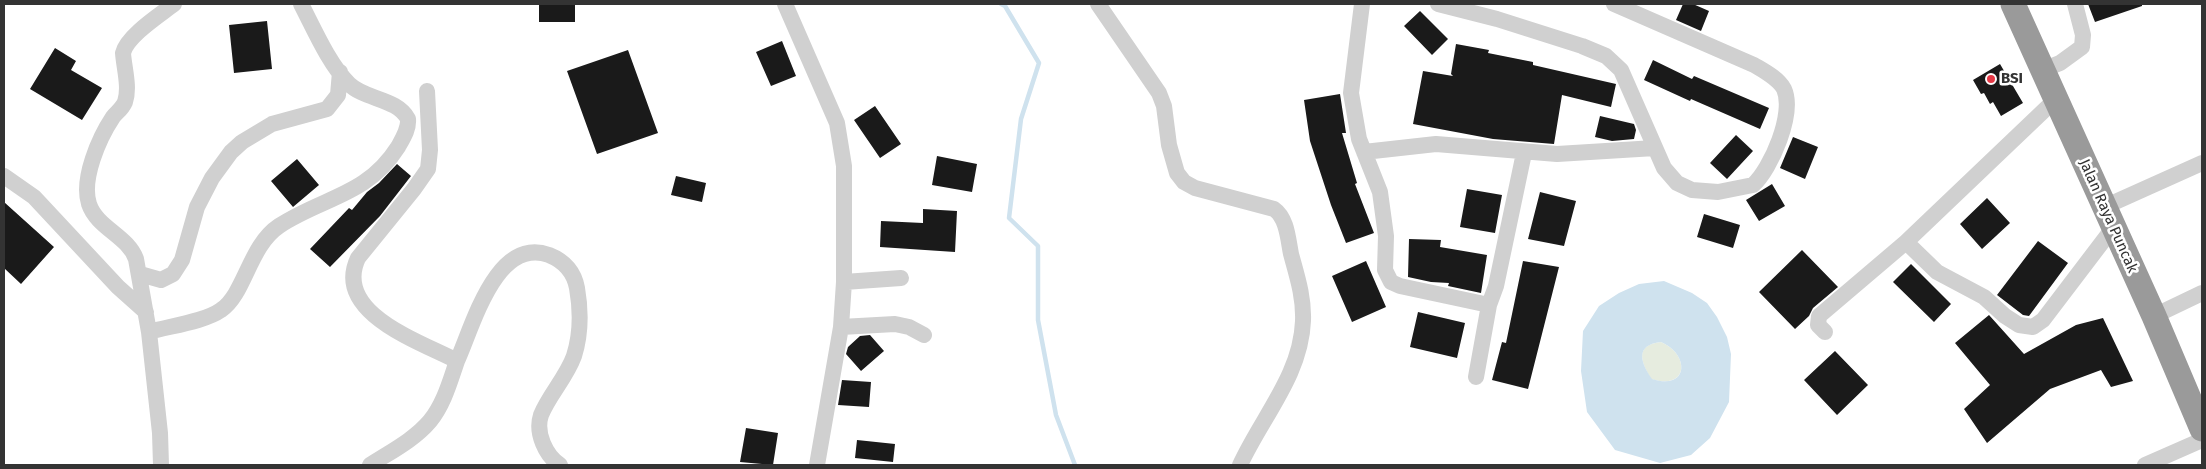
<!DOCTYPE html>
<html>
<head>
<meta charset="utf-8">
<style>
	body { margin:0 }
	#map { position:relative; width:2206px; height:469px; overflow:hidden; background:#fff; font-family:"Fira Sans",sans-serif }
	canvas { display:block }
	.frame { position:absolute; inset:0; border:5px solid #333; pointer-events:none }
</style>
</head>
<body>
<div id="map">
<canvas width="2206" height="469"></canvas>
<div class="frame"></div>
</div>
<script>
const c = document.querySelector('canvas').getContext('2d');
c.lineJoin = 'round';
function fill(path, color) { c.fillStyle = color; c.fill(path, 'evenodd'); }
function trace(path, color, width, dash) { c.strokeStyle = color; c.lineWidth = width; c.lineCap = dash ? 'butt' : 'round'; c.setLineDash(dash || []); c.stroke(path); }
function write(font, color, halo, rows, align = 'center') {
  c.font = font + ' "Fira Sans",sans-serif'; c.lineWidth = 5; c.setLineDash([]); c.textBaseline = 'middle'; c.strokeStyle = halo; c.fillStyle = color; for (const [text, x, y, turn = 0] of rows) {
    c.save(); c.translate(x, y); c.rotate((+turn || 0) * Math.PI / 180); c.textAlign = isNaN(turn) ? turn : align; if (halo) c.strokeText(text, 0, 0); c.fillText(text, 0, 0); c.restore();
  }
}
const green = new Path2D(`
	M1661,342C1690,354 1689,391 1651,379C1641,362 1634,345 1661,342Z`);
const water = new Path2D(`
	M1664,281L1692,293L1707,303L1717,317L1727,337L1731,354L1729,402L1710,438L1691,455L1660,463L1615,450L1587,412L1581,371L1583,331L1599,306L1619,293L1639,284ZM1661,342C1690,354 1689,391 1652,379C1641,363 1634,345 1661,342Z`);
const stream = new Path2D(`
	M1001,4L1005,6L1039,63L1021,119L1009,218L1038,246V320L1056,415L1075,465`);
const building = new Path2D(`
	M539,4H575V22H539Z
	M1683,4H1693L1709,11L1701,31L1676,20Z
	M2088,4H2142V6L2095,22Z
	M1420,11L1448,39L1432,55L1404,26Z
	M267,21L272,69L234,73L229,25Z
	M782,41L796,76L771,86L756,52Z
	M1456,44L1489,50L1488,53L1533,62V65L1616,84L1611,107L1562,95L1554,144L1493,139L1413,124L1423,71L1453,76L1451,74Z
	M55,48L76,61L71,70L102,88L82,120L30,89Z
	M628,50L658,133L597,154L567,71Z
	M1653,60L1692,79L1694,76L1769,108L1760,129L1691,99L1690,101L1644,80Z
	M2000,64L2023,103L2001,116L1993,102L1990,104L1984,93L1981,94L1973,80Z
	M1340,94L1346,133H1342L1357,183L1355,184L1374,233L1346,243L1331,205L1310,141L1304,100Z
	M875,106L901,144L880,158L854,120Z
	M1600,116L1634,124L1636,130L1634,139L1612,141L1595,137Z
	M1736,135L1753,151L1727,179L1710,163Z
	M1793,137L1818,147L1805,179L1780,168Z
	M937,156L977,164L972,192L932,185Z
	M297,159L319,185L293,207L271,181Z
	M397,164L411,176L380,216L330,267L310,249L349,208L352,210L367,192L379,183Z
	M676,176L706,183L702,202L671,195Z
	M1772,184L1785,206L1759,221L1746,200Z
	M1467,189L1502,195L1495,233L1460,227Z
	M1540,192L1576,201L1564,246L1528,239Z
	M1987,198L2010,223L1982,249L1960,224Z
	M4,202L54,247L21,284L4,268Z
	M923,209L957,211L955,252L880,247L881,221L923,223Z
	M1704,214L1740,225L1733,248L1697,237Z
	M1409,239L1441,240L1440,247L1487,255L1481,293L1448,286L1449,283L1431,282L1408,277Z
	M2038,241L2068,263L2029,316L2023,315L1997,295Z
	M1802,250L1838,287L1813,308L1809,316L1795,329L1759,292Z
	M1366,261L1386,307L1352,322L1332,276Z
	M1523,261L1559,267L1528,389L1492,380L1502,342L1506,343Z
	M1911,264L1951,304L1934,322L1893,282Z
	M1418,312L1465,323L1457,358L1410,347Z
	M1989,315L2024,354L2076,325L2103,318L2133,381L2111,387L2101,370L2050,389L1987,443L1964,409L1990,385L1955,343Z
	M870,335L884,351L861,371L846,354L848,347L860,336Z
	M1835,351L1868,385L1837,415L1804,380Z
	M842,380L871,382L869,407L838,405Z
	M746,428L778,433L773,465L740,462Z
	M857,440L895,444L893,462L855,458Z`);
const minor = new Path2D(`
	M785,4L837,123L844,166V282L841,327L817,465
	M1098,4L1159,93L1164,106L1169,145L1177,173L1184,182L1195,188L1274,209C1287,218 1288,239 1291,254C1297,276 1304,297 1303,321C1301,375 1262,417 1240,465
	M1362,4L1351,93L1359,139L1380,192L1386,236L1385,270L1391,282L1400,286L1489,305L1496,286L1524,153
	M1438,4L1497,19L1582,46L1606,56L1621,70L1664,168L1677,183L1692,190L1718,192L1753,185C1771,169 1795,113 1784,89C1778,78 1764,71 1754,65L1614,4
	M2042,70L2060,63L2082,47L2083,35L2075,4
	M427,91L430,150L428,169L414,189L358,258C332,313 421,342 457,361C473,326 496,236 549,255C564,261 574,272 577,288C581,311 581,334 574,356C566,378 549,395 541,415C535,433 546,456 560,465
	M2056,99L1906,242L1937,272L1984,297L2005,316L2019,325L2033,327L2043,320L2113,228
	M1364,152L1436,144L1557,154L1655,148
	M4,176L34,197L118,287L146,312
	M2104,207L2202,163
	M140,274L161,280L173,274L182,260L197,207L212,178L231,152L242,142L272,124L327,109L338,95L340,72
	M844,282L901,278
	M2154,316L2202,293
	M841,327L895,324L909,327L924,335
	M149,332C169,326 204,322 221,310C245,294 249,246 279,226C323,197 367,196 398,147C403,138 409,129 408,119C397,98 365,100 349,84C329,64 314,29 301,4
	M1825,332L1818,325L1819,316L1906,242
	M1476,377L1489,305
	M161,465L160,433L149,332L136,259C128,236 97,228 89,204C81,179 99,138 113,117C117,112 122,109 125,102C130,87 124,68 123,53C127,36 160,15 174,4
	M370,465C390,452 414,440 430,421C444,404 450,381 457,361
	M2145,465L2202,440`);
const highway = new Path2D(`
	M2013,4L2154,316L2202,429`);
const markers = [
	[1991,79,5,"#e63946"]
];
const poiNames = [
	["BSI",2001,79]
];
const streetNames = [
	["Jalan Raya Puncak",2108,216,66]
];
fill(green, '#e6ecdf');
fill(water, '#cfe2ee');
trace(stream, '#cfe2ee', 4.5);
fill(building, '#1a1a1a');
trace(minor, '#d0d0d0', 16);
trace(highway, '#9a9a9a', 25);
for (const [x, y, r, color] of markers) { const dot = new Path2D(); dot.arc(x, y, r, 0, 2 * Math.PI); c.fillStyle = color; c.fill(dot); trace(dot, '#fff', 2); }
write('bold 15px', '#333', '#fff', poiNames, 'left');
write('15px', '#333', '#fff', streetNames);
</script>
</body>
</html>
